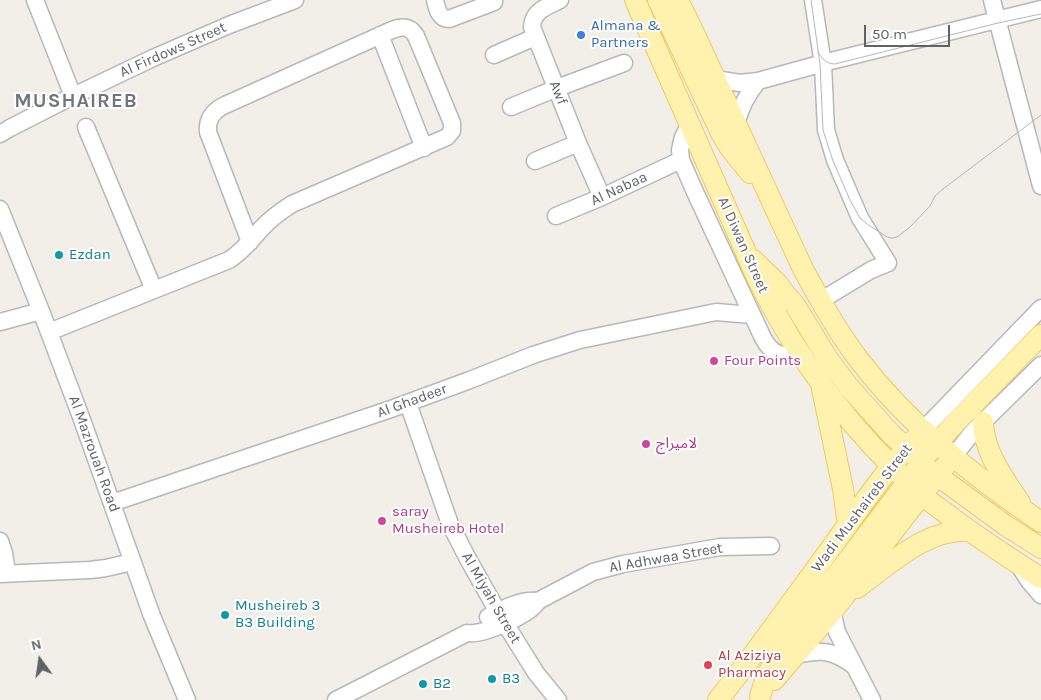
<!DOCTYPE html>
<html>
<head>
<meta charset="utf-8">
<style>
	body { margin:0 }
	#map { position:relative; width:1041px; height:700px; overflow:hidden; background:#f1efe8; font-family:Karla,sans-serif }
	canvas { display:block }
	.north { position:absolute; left:15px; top:635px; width:50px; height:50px; -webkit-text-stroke:4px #fff; paint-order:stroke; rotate:346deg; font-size:14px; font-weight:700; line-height:20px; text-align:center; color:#5f6368 }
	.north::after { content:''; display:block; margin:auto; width:18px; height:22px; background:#5f6368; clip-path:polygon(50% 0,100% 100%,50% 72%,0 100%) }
	.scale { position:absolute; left:864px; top:25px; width:86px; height:22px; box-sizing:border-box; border:2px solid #5f6368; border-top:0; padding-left:6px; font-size:15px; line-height:18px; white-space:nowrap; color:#5f6368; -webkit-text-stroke:4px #fff; paint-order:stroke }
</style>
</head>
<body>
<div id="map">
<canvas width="1041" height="700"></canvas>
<div class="north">N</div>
<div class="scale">50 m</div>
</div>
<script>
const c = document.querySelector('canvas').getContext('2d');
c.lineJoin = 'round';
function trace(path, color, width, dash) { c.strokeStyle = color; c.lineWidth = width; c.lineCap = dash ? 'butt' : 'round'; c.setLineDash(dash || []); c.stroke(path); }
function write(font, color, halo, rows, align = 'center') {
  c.font = font + ' Karla,"Noto Sans Arabic",sans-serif'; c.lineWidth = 4; c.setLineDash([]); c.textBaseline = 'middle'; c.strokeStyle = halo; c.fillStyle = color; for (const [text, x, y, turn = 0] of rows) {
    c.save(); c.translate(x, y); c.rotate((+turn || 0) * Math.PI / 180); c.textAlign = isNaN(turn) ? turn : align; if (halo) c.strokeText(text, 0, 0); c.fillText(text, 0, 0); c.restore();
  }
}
const minor = new Path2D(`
	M35,0L73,96
	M435,0C437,9 439,19 449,19L494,2
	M560,0C547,7 533,10 532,27L578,143L602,197
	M813,0L823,64L826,130L835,160L860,218L888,263L871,270L820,301
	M992,0L1041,186
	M380,35L424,148
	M494,55L535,37
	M715,79L740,83L758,81L827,62L1041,9
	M511,107L557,88L624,63
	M690,124L683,137L680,150L681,160L695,192L763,338C773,357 784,356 803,357
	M736,125C740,108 747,94 758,81
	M86,127L154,290
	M0,134L10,128L65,100L153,58L229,25L295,0
	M535,161L578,143
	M0,209L41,311L81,417L152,616L187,700
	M556,216L602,197L681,160
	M0,322L41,311
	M49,332L229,260C243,251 250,241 261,229C270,219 281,211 292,204L447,137L452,131V123L416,36C410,26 402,26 392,30L223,106C212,112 207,120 208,132L250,242
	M408,403L444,507L450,524L468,559L498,612L536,673L558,700
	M923,430L1041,308
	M953,457L972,433L1041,365
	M112,503L391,409L470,380L533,355L580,340L716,312L752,315
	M0,541L4,553L7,573
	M1020,567L1029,581L1041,595
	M0,574L90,570L106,568L132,562
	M832,610L837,632L872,700
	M488,617C503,609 520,599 538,601
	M795,655C822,650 830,649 853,665
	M336,700L467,633C482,636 530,615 538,601L593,572L623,564L720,547L771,546`);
const major = new Path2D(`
	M635,0L758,280C797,359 854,434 920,493C928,501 938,507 947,514C977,537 1009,558 1041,578
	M658,0L721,133L730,148L750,173
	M678,0L696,37L803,269C820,300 837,331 859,360C909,425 973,476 1041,522
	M753,260L777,283L786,295L795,305L828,359L849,387L892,435L916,456
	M822,389L843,489L848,525
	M983,422C984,453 1004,478 1020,503
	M929,452L958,420L1041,335
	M927,468L1005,525L1041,548
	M857,588C889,565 928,527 970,531
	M774,680C797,653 821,626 843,598C879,550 914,502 953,457
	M760,696L767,675L784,644L914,473C922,460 929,446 923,430
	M718,700L747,663L802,588L875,487L892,465L923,430`);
const tram = new Path2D(`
	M811,0L820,64L823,130L833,161L850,200L860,218L867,224L887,237L892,238L897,237L910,227L930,206L935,196L943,189L1041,115
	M818,52C822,59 827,64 835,64L998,23L1041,14`);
const markers = [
	[581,35,5,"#3f7fe0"],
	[59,255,5,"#0f9aa8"],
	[714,361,5,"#d1479c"],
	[646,444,5,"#d1479c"],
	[382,521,5,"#d1479c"],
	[225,615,5,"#0f9aa8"],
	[708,665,5,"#e0444e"],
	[492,679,5,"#0f9aa8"],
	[423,684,5,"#0f9aa8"]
];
const shopNames = [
	["Almana &",591,26],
	["Partners",591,43]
];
const streetNames = [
	["Al Firdows Street",173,50,-24],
	["Awf",558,93,68],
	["Al Nabaa",619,189,-25],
	["Al Diwan Street",743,245,66],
	["Al Ghadeer",412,401,-20],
	["Al Mazrouah Road",94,454,70],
	["Wadi Mushaireb Street",862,508,-53],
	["Al Adhwaa Street",666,558,-10],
	["Al Miyah Street",491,598,60]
];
const cultureNames = [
	["Ezdan",69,255],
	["Musheireb 3",235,606],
	["B3 Building",235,623],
	["B3",502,679],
	["B2",433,684]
];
const hotelNames = [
	["Four Points",724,361],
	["لاميراج",656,444],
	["saray",392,512],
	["Musheireb Hotel",392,529]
];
const healthNames = [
	["Al Aziziya",718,656],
	["Pharmacy",718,673]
];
const districtNames = [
	["MUSHAIREB",76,101]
];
trace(minor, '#b5b8bc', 19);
trace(major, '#f2c960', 22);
trace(minor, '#fff', 16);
trace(major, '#fff2af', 20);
trace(tram, '#b6b7b8', 1);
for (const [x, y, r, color] of markers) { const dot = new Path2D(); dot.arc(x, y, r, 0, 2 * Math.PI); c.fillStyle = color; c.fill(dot); trace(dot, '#fff', 2); }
write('15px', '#366cbe', '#fff', shopNames, 'left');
write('15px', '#5f6368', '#fff', streetNames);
write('15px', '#0d838f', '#fff', cultureNames, 'left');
write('15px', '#b23c85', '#fff', hotelNames, 'left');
write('15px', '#be3a42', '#fff', healthNames, 'left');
c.letterSpacing = '1px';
write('bold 20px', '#70757a', '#fff', districtNames);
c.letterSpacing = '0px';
</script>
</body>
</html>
